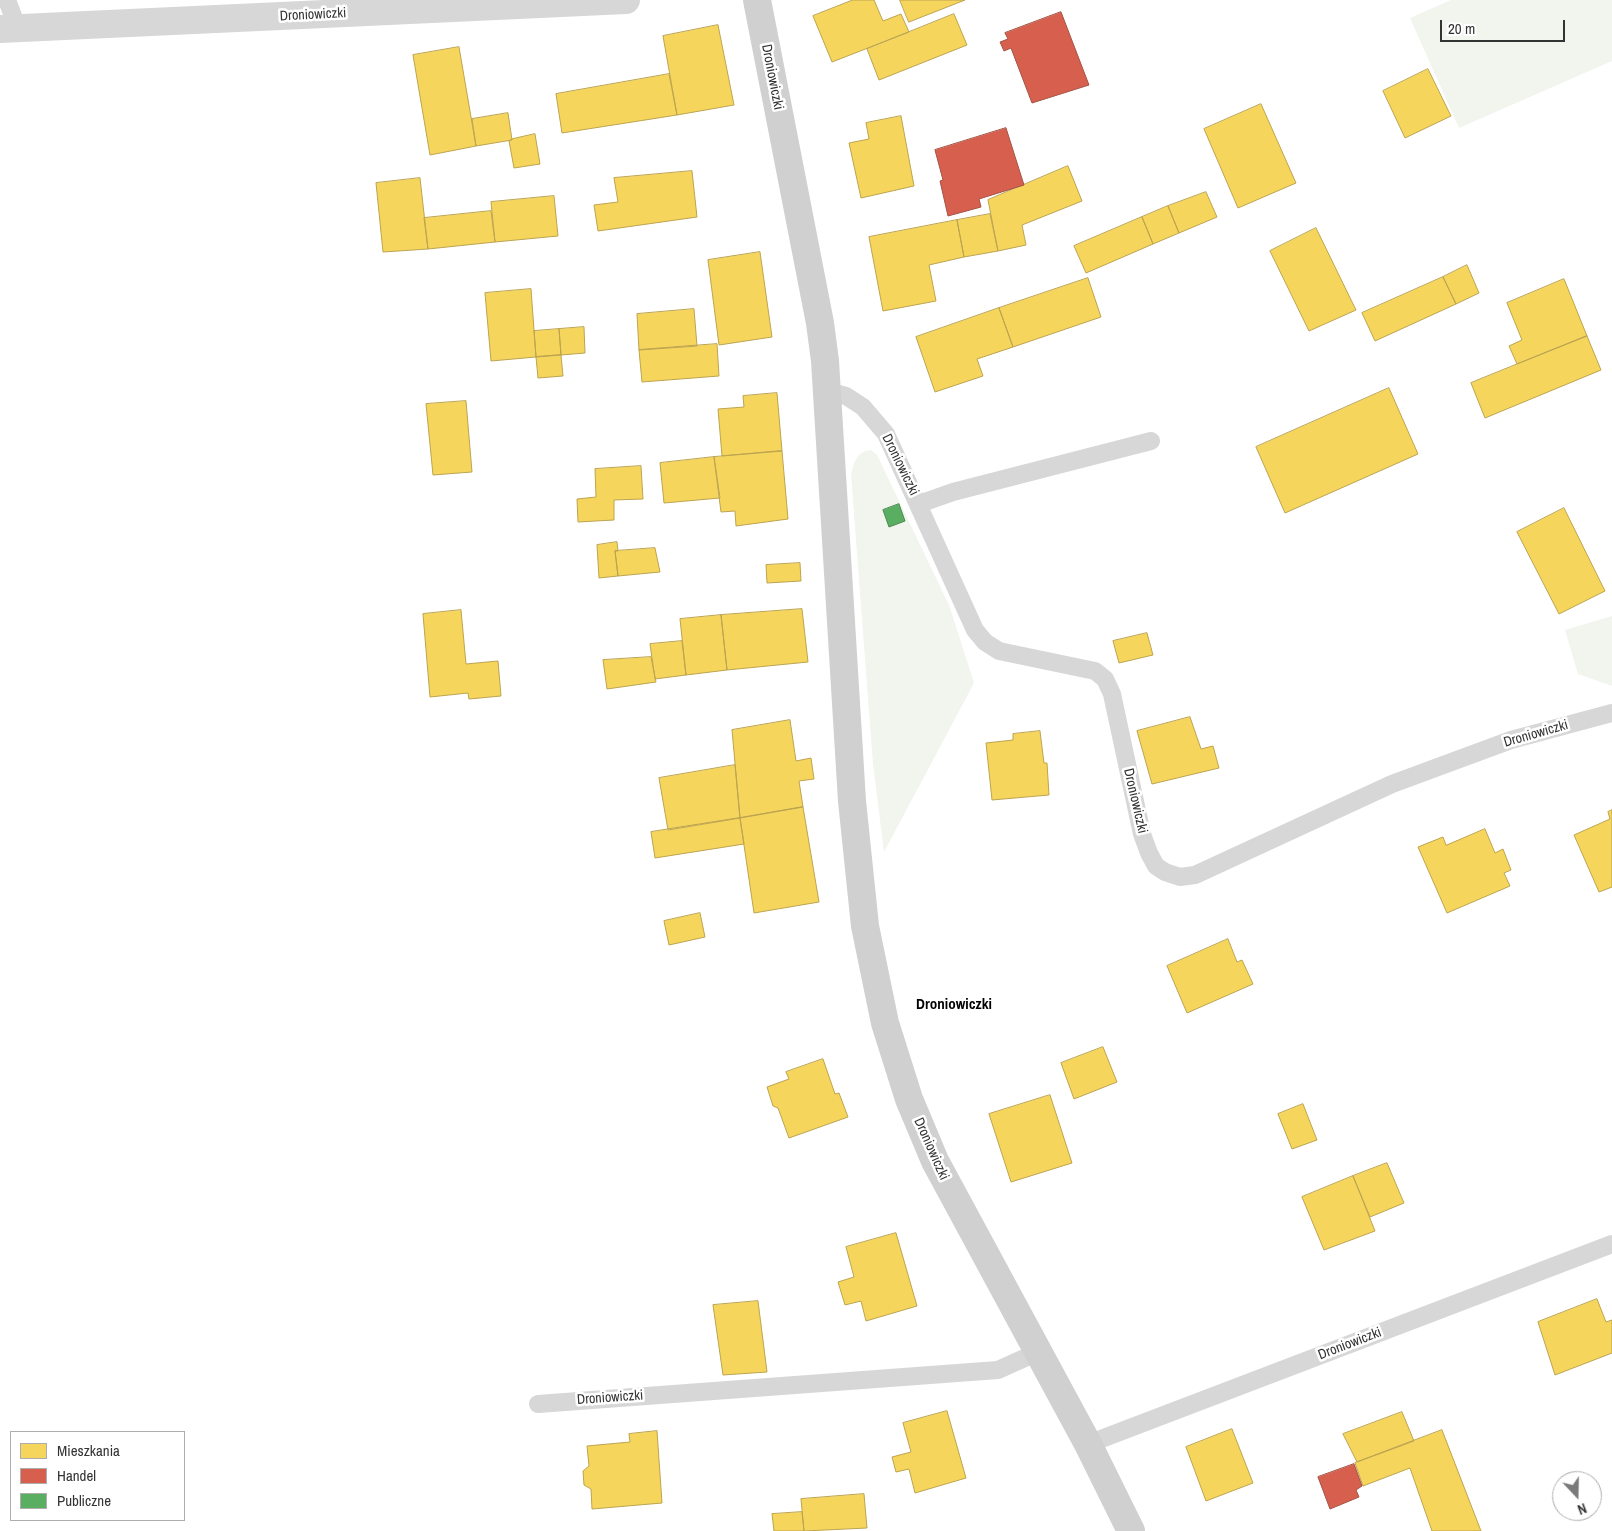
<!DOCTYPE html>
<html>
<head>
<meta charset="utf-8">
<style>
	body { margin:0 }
	#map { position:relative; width:1612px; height:1531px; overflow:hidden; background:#fff; font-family:"Archivo Narrow",sans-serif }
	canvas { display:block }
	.legend { position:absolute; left:10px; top:1431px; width:175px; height:90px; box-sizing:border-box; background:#fff; border:1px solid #adadad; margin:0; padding:6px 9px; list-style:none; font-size:15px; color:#333 }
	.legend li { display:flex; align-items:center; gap:10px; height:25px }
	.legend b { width:25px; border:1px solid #adadad }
	.north { position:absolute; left:1552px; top:1471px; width:50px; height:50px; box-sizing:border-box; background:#fff; border:1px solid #adadad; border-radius:50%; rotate:159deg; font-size:14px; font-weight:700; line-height:20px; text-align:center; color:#333 }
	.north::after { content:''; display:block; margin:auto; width:18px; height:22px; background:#7a7a7a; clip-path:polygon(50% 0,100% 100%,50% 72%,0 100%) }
	.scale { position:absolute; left:1440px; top:20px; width:125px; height:22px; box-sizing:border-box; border:2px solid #333; border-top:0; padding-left:6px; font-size:15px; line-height:18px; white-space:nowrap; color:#333; -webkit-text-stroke:4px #fff; paint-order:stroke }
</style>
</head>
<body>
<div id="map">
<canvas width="1612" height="1531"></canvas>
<ul class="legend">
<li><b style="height:14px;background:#f6d55c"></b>Mieszkania</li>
<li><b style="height:14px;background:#d6604d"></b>Handel</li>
<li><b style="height:14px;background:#5aae61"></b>Publiczne</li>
</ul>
<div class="north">N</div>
<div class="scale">20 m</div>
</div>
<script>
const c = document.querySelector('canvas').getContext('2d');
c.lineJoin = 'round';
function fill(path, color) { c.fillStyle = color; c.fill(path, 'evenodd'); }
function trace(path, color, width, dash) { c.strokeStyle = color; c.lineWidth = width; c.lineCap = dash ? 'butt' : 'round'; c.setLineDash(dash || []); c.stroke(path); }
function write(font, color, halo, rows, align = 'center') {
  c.font = font + ' "Archivo Narrow",sans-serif'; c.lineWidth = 5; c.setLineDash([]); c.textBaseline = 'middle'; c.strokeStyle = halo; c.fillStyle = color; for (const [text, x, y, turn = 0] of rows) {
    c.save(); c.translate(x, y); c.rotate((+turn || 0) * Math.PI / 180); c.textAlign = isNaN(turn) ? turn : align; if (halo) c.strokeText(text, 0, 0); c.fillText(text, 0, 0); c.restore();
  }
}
const green = new Path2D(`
	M1451,0H1612V61L1459,128L1410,18Z
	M871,450L877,455L949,605L974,683L884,852L873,764L851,474C855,461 856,452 871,450Z
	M1612,616V686L1578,674L1565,630Z`);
const homes = new Path2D(`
	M853,0H874L883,21L901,14L909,32L832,62L813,16Z
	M900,0H965L909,22Z
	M954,14L967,45L879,80L867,49Z
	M718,25L734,105L677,115L663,36Z
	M459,47L476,146L430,155L413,55Z
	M1428,69L1451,116L1405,138L1383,91Z
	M669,74L677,115L562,133L556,94Z
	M1261,104L1296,183L1238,208L1204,129Z
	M508,113L512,140L476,146L472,119Z
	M901,116L914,186L861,198L849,143L869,139L866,123Z
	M535,134L540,164L514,168L509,141L512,139Z
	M1068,166L1082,201L1022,225L1026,245L998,251L988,200Z
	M692,171L697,217L598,231L594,205L618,202L614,178Z
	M420,178L428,249L383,252L376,183Z
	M1206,192L1217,217L1179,233L1168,206Z
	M554,196L558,236L495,242L491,202Z
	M1168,206L1179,233L1153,244L1142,217Z
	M491,211L495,242L428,249L424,218Z
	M990,214L998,251L964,257L957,220Z
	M1142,217L1153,244L1086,273L1074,246Z
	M957,220L964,257L929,265L936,301L883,311L869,237Z
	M1316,228L1356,310L1309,331L1270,251Z
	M760,252L772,337L719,345L708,260Z
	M1467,265L1479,293L1456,304L1443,277Z
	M1443,277L1456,304L1375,341L1362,313Z
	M1088,278L1101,317L1013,347L999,308Z
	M1564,279L1587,336L1517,364L1509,346L1522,340L1507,303Z
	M531,289L536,357L491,361L485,293Z
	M999,308L1013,347L977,359L983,376L935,392L916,337Z
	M694,309L697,346L639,350L637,314Z
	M584,327L585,353L561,355L559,329Z
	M559,329L561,355L536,357L534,331Z
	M1587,336L1601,370L1485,418L1471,383Z
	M717,344L719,376L642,382L639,350Z
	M561,355L563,376L538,378L536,357Z
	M1389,388L1418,454L1285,513L1256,447Z
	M777,393L782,451L722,456L718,409L744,407L743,396Z
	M466,401L472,472L433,475L426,404Z
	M782,451L788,519L736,526L735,511L721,512L714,457Z
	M714,457L720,498L664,503L660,463Z
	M641,466L643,499L614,500V520L578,522L577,499L596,497L595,469Z
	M1564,508L1605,591L1559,614L1517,532Z
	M617,542L618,551H615L618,576L599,578L597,545Z
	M655,548L660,572L618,576L615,551Z
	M800,563L801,581L767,583L766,565Z
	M802,609L808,662L727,670L721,615Z
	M461,610L466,664L498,661L501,696L469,699L468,693L430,697L423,614Z
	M721,615L727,670L686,675L680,619Z
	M1147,633L1153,655L1119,663L1113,641Z
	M682,641L686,675L655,679L650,644Z
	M651,657L656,682L607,689L603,660Z
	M1190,717L1201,749L1213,746L1219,768L1152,784L1137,731Z
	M790,720L796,761L811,758L814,779L799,781L803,807L740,818L732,730Z
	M1040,731L1044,763H1047L1049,795L992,800L986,743L1013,740V734Z
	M735,765L740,818L668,830L659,778Z
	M803,807L819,902L754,913L740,818Z
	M1612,810V887L1599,892L1574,835L1610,819L1608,812Z
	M740,818L744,844L655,858L651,832Z
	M1485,829L1495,853L1503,849L1511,870L1504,873L1510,886L1447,913L1418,847L1443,837L1446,845Z
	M700,913L705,937L669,945L664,921Z
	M1228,939L1237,962L1242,960L1253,984L1187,1013L1167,966Z
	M1103,1047L1117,1082L1074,1099L1061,1063Z
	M823,1059L835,1094L839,1093L848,1117L789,1138L778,1108L773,1106L767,1087L789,1079L786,1072Z
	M1050,1095L1072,1163L1011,1182L989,1114Z
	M1303,1104L1317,1140L1292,1149L1278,1114Z
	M1387,1163L1404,1203L1370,1217L1353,1176Z
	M1353,1176L1375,1231L1324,1250L1302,1197Z
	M896,1233L917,1306L866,1321L861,1301L845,1305L838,1282L854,1277L846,1247Z
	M1597,1299L1606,1322L1612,1320V1353L1555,1375L1538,1322Z
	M758,1301L767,1372L723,1375L713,1305Z
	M947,1411L966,1478L915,1493L909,1469L896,1472L892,1457L911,1452L903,1423Z
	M1402,1412L1414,1441L1357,1462L1343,1434Z
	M1232,1429L1253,1483L1206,1501L1186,1447Z
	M1442,1430L1481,1531H1432L1410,1468L1363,1486L1355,1463Z
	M657,1431L662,1503L592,1509L591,1489L584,1485L583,1471L589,1466L587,1446L630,1442L629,1434Z
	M864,1494L867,1528L804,1531L801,1499Z
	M802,1512L804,1531H774L772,1514Z`);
const shops = new Path2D(`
	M1061,12L1089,85L1032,103L1011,48L1004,51L1000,42L1008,39L1005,33Z
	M1006,128L1024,185L979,199L981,207L948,216L940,181L943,180L935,150Z
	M1354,1464L1362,1486L1356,1490L1359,1497L1330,1509L1318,1477Z`);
const public = new Path2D(`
	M899,504L905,521L889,527L883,510Z`);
const lane = new Path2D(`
	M7,0L18,29
	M828,391L846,396L863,407L886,434L975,630L985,642L999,651L1095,671L1105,679L1112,694L1142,834L1149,853L1156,866L1165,872L1180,877L1195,875L1392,784L1511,740L1612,713
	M919,504L953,492L1151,441
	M538,1404L998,1370L1038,1352
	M1088,1444L1612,1244`);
const street = new Path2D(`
	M0,29L626,0`);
const secondary = new Path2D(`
	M757,0L820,323L825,361L852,801L865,926L885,1023L909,1099L935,1161L1088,1444L1131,1531`);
const streetNames = [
	["Droniowiczki",313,15,-3],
	["Droniowiczki",772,77,79],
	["Droniowiczki",900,465,64],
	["Droniowiczki",1536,734,-16],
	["Droniowiczki",1135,801,77],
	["Droniowiczki",931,1149,66],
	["Droniowiczki",1350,1344,-21],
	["Droniowiczki",610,1398,-4]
];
const neighbourhoodNames = [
	["Droniowiczki",954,1005]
];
fill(green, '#f1f5ed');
fill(homes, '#f6d55c');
trace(homes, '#bca450', 1);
fill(shops, '#d6604d');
trace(shops, '#a55245', 1);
fill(public, '#5aae61');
trace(public, '#4e8953', 1);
trace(lane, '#d7d7d7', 18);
trace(street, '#d7d7d7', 28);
trace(secondary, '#d0d0d0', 28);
write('14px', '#333', '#fff', streetNames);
write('bold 15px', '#000', '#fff', neighbourhoodNames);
</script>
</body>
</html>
